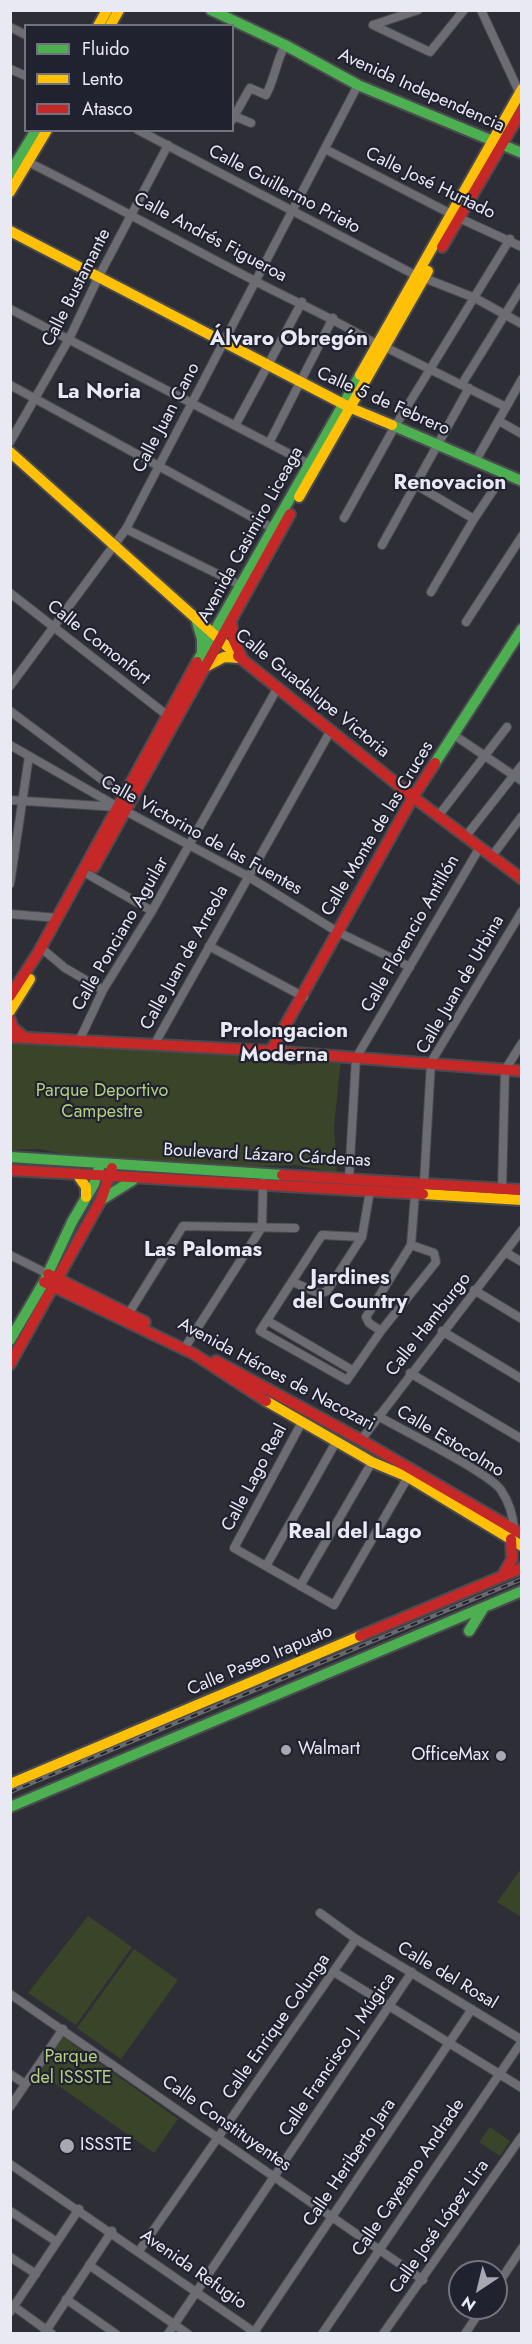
<!DOCTYPE html>
<html>
<head>
<meta charset="utf-8">
<style>
	body { margin:0 }
	#map { position:relative; width:532px; height:2344px; overflow:hidden; background:#2e2f36; font-family:Jost,sans-serif }
	canvas { display:block }
	.frame { position:absolute; inset:0; border:12px solid #e8e9f3; pointer-events:none }
	.legend { position:absolute; left:24px; top:24px; width:210px; height:108px; box-sizing:border-box; background:#212230; border:2px solid #71727e; margin:0; padding:8px 10px; list-style:none; font-size:18px; color:#e8e9f3 }
	.legend li { display:flex; align-items:center; gap:12px; height:30px }
	.legend b { width:30px; border:2px solid #71727e }
	.north { position:absolute; left:448px; top:2260px; width:60px; height:60px; box-sizing:border-box; background:#212230; border:2px solid #71727e; border-radius:50%; rotate:215deg; font-size:16px; font-weight:700; line-height:24px; text-align:center; color:#e8e9f3 }
	.north::after { content:''; display:block; margin:auto; width:21px; height:27px; background:#a7a8b1; clip-path:polygon(50% 0,100% 100%,50% 72%,0 100%) }
</style>
</head>
<body>
<div id="map">
<canvas width="532" height="2344"></canvas>
<div class="frame"></div>
<ul class="legend">
<li><b style="height:8px;background:#4caf50"></b>Fluido</li>
<li><b style="height:8px;background:#ffc107"></b>Lento</li>
<li><b style="height:8px;background:#c62828"></b>Atasco</li>
</ul>
<div class="north">N</div>
</div>
<script>
const c = document.querySelector('canvas').getContext('2d');
c.lineJoin = 'round';
function fill(path, color) { c.fillStyle = color; c.fill(path, 'evenodd'); }
function trace(path, color, width, dash) { c.strokeStyle = color; c.lineWidth = width; c.lineCap = dash ? 'butt' : 'round'; c.setLineDash(dash || []); c.stroke(path); }
function write(font, color, halo, rows, align = 'center') {
  c.font = font + ' Jost,sans-serif'; c.lineWidth = 4.5; c.setLineDash([]); c.textBaseline = 'middle'; c.strokeStyle = halo; c.fillStyle = color; for (const [text, x, y, turn = 0] of rows) {
    c.save(); c.translate(x, y); c.rotate((+turn || 0) * Math.PI / 180); c.textAlign = isNaN(turn) ? turn : align; if (halo) c.strokeText(text, 0, 0); c.fillText(text, 0, 0); c.restore();
  }
}
const green = new Path2D(`
	M12,1040L43,1045L208,1051L291,1065L341,1059L334,1127L337,1173L296,1165L244,1167L95,1160L39,1149L11,1150Z
	M521,1869V1917L497,1902Z
	M88,1916L132,1947L76,2025L28,1993Z
	M134,1949L178,1980L121,2059L77,2028Z
	M60,2035L178,2119L154,2153L36,2070Z
	M490,2127L510,2141L500,2156L479,2142Z`);
const street = new Path2D(`
	M481,10L521,96
	M373,25L430,52L464,10
	M373,25L418,10
	M10,27L26,35
	M10,69L26,76
	M234,116L251,123
	M232,120L250,88L266,95C275,78 276,62 285,45
	M138,130L417,276
	M325,149L459,218L522,247
	M28,162C105,200 179,242 255,281C297,303 335,319 376,344
	M424,278L475,298L522,324
	M10,309L309,464
	M385,347L506,407
	M462,384L522,287
	M10,385L274,529
	M499,421L522,434
	M236,424L302,302
	M10,442L69,339L99,276L168,145
	M269,443L333,318
	M475,462L522,379
	M416,485L474,519
	M344,518L394,428L510,239
	M126,529L240,585
	M382,545L469,388
	M431,592L474,519L504,474
	M10,593L168,716
	M466,622L522,536
	M10,686L126,529L358,85
	M10,711L124,796
	M454,735L522,781
	M10,745L118,807L249,877L336,931L410,967
	M10,800L116,807
	M439,815L507,727
	M466,836L522,765
	M492,856L522,816
	M89,875L152,911
	M10,884L29,756
	M10,914L58,918
	M209,946L304,997
	M46,952L65,968L103,990
	M80,1039L103,990L152,911L278,687
	M154,1045L331,730
	M349,1178L356,1058L480,847
	M424,1183L431,1062L522,911
	M502,1189L505,1070L522,1043
	M362,1237L322,1235L260,1331L347,1380L381,1331L436,1262L434,1253L411,1245
	M505,1252L522,1262
	M10,1255L48,1274
	M293,1282L320,1294L327,1291L362,1237L370,1191
	M474,1290L522,1319
	M129,1313L183,1226L295,1228
	M268,1321L352,1370
	M381,1331L369,1323L366,1317L411,1245L415,1194
	M442,1331L522,1379
	M184,1349L262,1227L263,1183
	M410,1373L522,1439
	M378,1416C402,1430 488,1472 501,1490C509,1502 513,1515 514,1529
	M302,1422L234,1548L334,1605L408,1477
	M361,1440L522,1230
	M266,1566L336,1442
	M300,1586L372,1462
	M320,1913L356,1939L522,2040
	M334,1972L522,2088
	M10,1994L423,2280
	M10,2074L25,2084
	M10,2107L63,2029
	M10,2164L257,2334
	M10,2211L57,2242
	M139,2251L356,1939
	M10,2257L36,2274
	M89,2265L188,2334
	M496,2287L522,2248
	M66,2299L116,2334
	M12,2305L52,2334
	M10,2312L79,2209
	M44,2334L112,2231
	M168,2334L412,1972
	M253,2334L472,2009
	M322,2334L522,2041
	M383,2334L522,2136
	M465,2334L482,2308`);
const fast = new Path2D(`
	M211,10L285,45L358,85L522,153
	M10,173L36,130
	M392,425L522,481
	M197,622L202,639V656
	M197,662L360,375
	M435,763L522,629
	M10,1157L282,1175
	M101,1200L133,1180
	M10,1340L44,1282L72,1222L94,1184L99,1168
	M469,1631L484,1607
	M10,1807L522,1591`);
const slow = new Path2D(`
	M98,26L107,10
	M110,26L119,10
	M10,192L47,130
	M10,231L351,408L392,425
	M360,375L522,89
	M10,452L238,656
	M299,497L428,271
	M207,666L224,657L240,658
	M10,1011L30,979
	M77,1174L86,1187V1197
	M423,1194L522,1200
	M266,1401L372,1462L408,1477L522,1546
	M10,1784L360,1636`);
const jam = new Path2D(`
	M442,247L522,110
	M231,622L234,641L241,656
	M238,656L413,797L522,879
	M94,867L290,514
	M10,996L38,953L197,662
	M10,1020L13,1028L24,1037
	M10,1037L271,1051L522,1071
	M271,1051L413,797L435,763
	M10,1170L423,1194
	M282,1175L522,1190
	M48,1274L145,1322
	M44,1282L194,1354L266,1401
	M216,1361L361,1440L522,1534
	M10,1364L101,1200L112,1168
	M503,1575L512,1559L511,1539
	M360,1636L522,1568`);
const rail = new Path2D(`
	M10,1792L522,1579`);
const markers = [
	[286,1750,6,"#a7a8b1"],
	[501,1756,6,"#a7a8b1"],
	[67,2146,8,"#a7a8b1"]
];
const streetNames = [
	["Avenida Independencia",421,91,24],
	["Calle José Hurtado",430,184,26],
	["Calle Guillermo Prieto",284,190,28],
	["Calle Andrés Figueroa",210,238,28],
	["Calle Bustamante",77,288,-63],
	["Calle 5 de Febrero",383,402,24],
	["Calle Juan Cano",167,418,-62],
	["Avenida Casimiro Liceaga",251,535,-61],
	["Calle Comonfort",98,643,38],
	["Calle Guadalupe Victoria",312,694,39],
	["Calle Monte de las Cruces",378,829,-59],
	["Calle Victorino de las Fuentes",201,836,29],
	["Calle Ponciano Aguilar",121,934,-60],
	["Calle Florencio Antillón",411,934,-60],
	["Calle Juan de Arreola",185,958,-61],
	["Calle Juan de Urbina",461,985,-60],
	["Boulevard Lázaro Cárdenas",267,1156,3],
	["Calle Hamburgo",429,1325,-52],
	["Avenida Héroes de Nacozari",276,1375,28],
	["Calle Estocolmo",450,1442,31],
	["Calle Lago Real",255,1478,-62],
	["Calle Paseo Irapuato",260,1661,-23],
	["Calle del Rosal",447,1976,31],
	["Calle Enrique Colunga",277,2027,-55],
	["Calle Francisco J. Múgica",338,2055,-56],
	["Calle Constituyentes",226,2124,35],
	["Calle Heriberto Jara",350,2163,-56],
	["Calle Cayetano Andrade",409,2178,-56],
	["Calle José López Lira",440,2227,-55],
	["Avenida Refugio",193,2270,35]
];
const parkNames = [
	["Parque Deportivo",102,1092],
	["Campestre",102,1113],
	["Parque",71,2058],
	["del ISSSTE",71,2079]
];
const poiNames = [
	["Walmart",298,1750],
	["OfficeMax",489,1756,"right"],
	["ISSSTE",80,2146]
];
const quarterNames = [
	["Álvaro Obregón",289,340],
	["La Noria",99,393],
	["Renovacion",450,484],
	["Prolongacion",284,1032],
	["Moderna",284,1056],
	["Las Palomas",203,1251],
	["Jardines",350,1279],
	["del Country",350,1303],
	["Real del Lago",355,1533]
];
fill(green, '#3a4429');
trace(street, '#4a4a51', 10);
trace(fast, '#4a4a51', 14);
trace(slow, '#4a4a51', 14);
trace(jam, '#4a4a51', 14);
trace(street, '#6c6c72', 8);
trace(fast, '#4caf50', 10);
trace(slow, '#ffc107', 10);
trace(jam, '#c62828', 10);
trace(rail, '#68696e', 4.5);
trace(rail, '#212230', 2, [7]);
for (const [x, y, r, color] of markers) { const dot = new Path2D(); dot.arc(x, y, r, 0, 2 * Math.PI); c.fillStyle = color; c.fill(dot); trace(dot, '#212230', 2); }
write('18px', '#e8e9f3', '#212230', streetNames);
write('18px', '#b3cf7f', '#212230', parkNames);
write('18px', '#e8e9f3', '#212230', poiNames, 'left');
write('bold 21px', '#e8e9f3', '#212230', quarterNames);
</script>
</body>
</html>
